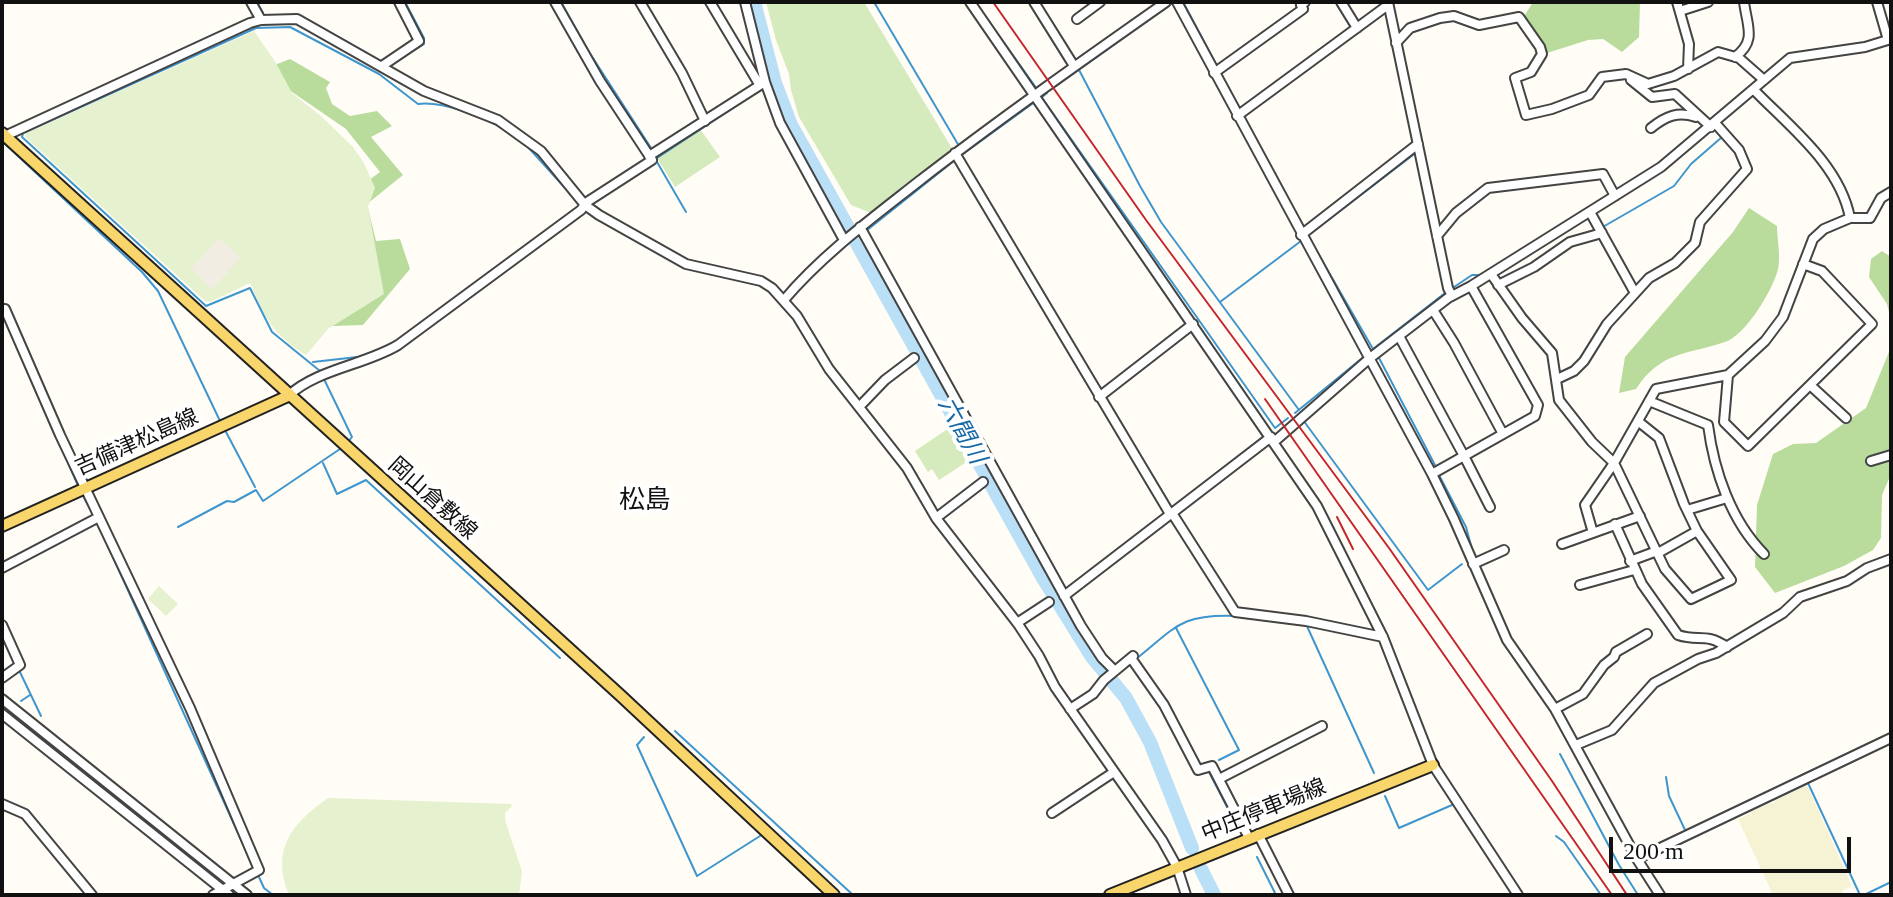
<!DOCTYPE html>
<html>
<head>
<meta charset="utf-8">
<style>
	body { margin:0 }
	#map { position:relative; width:1893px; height:897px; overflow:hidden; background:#fffdf5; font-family:"Times New Roman",serif }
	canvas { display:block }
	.frame { position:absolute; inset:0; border:4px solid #111; pointer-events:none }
	.scale { position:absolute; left:1609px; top:837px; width:242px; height:36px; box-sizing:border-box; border:4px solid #111; border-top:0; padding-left:10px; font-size:24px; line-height:28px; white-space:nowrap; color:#111; -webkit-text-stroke:6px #fff; paint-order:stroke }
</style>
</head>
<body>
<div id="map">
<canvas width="1893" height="897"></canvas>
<div class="frame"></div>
<div class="scale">200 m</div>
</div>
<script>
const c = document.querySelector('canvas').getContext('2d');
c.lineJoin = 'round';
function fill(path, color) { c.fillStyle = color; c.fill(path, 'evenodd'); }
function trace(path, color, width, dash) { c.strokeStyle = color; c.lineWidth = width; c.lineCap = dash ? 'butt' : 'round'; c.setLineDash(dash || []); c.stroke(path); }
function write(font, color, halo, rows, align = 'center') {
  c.font = font + ' "Times New Roman","Noto Sans JP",serif'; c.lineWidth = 8; c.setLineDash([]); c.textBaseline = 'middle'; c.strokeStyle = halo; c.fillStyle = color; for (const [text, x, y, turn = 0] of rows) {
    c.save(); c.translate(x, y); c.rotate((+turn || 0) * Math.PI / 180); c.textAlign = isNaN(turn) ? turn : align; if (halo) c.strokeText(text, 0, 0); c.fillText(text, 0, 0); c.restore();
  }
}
const farmland = new Path2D(`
	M1807,785L1852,886L1842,891L1843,895H1773L1738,819L1749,814L1752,817L1750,812L1769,803H1775L1774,800Z`);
const green = new Path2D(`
	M766,2H864L953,150L871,213L851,205L799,117L791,90L789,74L776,40Z
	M700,129L720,157L675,187L657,158Z
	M949,428L968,461L939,480L932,469L928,472L915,451Z`);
const forest = new Path2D(`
	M1533,2H1640L1639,37L1622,52L1603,39L1588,40L1547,53L1523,18Z
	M290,59L330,82L326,88L332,104L350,116L377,111L392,126L371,137L403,175L367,204L376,241L400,239L410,269L363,325L305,327L262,70ZM279,83L346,129L380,172L351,193Z
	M1749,208L1777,226C1777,239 1781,257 1778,269C1773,290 1745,336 1725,342C1686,355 1661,351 1636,389L1619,393L1625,357L1733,232Z
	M1882,251L1891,257V320L1887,304L1869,277L1871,259Z
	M1891,347V474L1882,495L1881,538L1873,550L1844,566L1775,593L1755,567L1757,505L1773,454L1793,444L1816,443L1866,408Z`);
const pitch = new Path2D(`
	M254,31L276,63L292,93L321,116L353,147L364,163L375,188L368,207L384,294L328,329L306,355C273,335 265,318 250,283L210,302L205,301L25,137L26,133Z
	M159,586L178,604L166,616L148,599Z
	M328,798L511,804L512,806L505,813V820L522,871L519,895H289C270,850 292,823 328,798Z`);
const plaza = new Path2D(`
	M219,238L241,258L212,289L191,269Z`);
const stream = new Path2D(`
	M257,2L263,13
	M561,2L589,52L653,151
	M715,2L759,76
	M874,2L959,146
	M975,2L1037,89
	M1183,2L1218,68
	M400,59L424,44V38L405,2
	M1078,68L1140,186L1161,222L1299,410
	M1221,74L1240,111
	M1056,86L1171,4
	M1040,95L1275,428L1288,418
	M1041,98L1047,93
	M1243,116L1252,132
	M2,141L142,272L158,291L220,421
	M527,146L576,200
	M963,154L1036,101
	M961,155L1014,244
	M686,212L657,162V158L748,98
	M1601,228L1674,186L1691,164L1722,137
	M866,231L955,160
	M1306,237L1413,155
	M1312,243L1373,349L1445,293
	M1543,256L1565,242
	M1451,289L1472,275H1478
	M1220,302L1301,241
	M1378,356L1436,467
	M313,362L366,356
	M320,371L272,332L250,288L206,306L22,137L23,133L256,28L290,27L379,74L418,104C443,101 484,117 505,130
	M323,377L352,437L348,442
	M1295,413L1366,355
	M1303,420L1428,590L1462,564
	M226,432L255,487
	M56,435L79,488
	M1144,462L1172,508
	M323,463L337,494L366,480L560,658
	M1438,473L1466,527L1472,549
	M82,494L94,516
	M1172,508L1264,436
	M97,522L243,844
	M178,527L227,501L234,502L256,490L263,501L340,449
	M1111,555L1166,512
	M1306,624L1374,773
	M1176,628L1239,750L1219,760
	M1136,659C1177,626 1181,614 1236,616
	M18,668L41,716
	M1112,679L1131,663
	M21,701L30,695
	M675,731L853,895
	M644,737L637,745L697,876L760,836
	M1560,754L1619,865L1638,895
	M1209,772L1239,830
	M1666,777L1669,796L1686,832
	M1385,796L1399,828L1452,805
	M1556,836L1564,842L1601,895
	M1693,837L1808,783L1860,895
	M1257,857L1276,895
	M258,875L264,888L273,895
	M1864,895L1891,882`);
const river = new Path2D(`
	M754,2L775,83L791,125L1043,578L1092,657L1126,698L1150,742L1192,848
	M1201,869L1214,895`);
const minor = new Path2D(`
	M251,2L261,20
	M640,2L682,73L705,121
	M710,2L759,84
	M745,2L765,82L780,123L844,240
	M970,2L1317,506L1383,637L1433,765L1518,895
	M1034,2L1074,66
	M1177,2L1432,474L1454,519L1507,640L1555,709L1637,859L1660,895
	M1341,2L1357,28
	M1388,2L1448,288L1452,296
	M1677,2L1689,44L1688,69
	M1877,2L1888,40
	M1680,11L1708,2
	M1077,19L1100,2
	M1396,43L1410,28L1440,18L1454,16L1479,25L1519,17L1540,47L1542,54L1531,72L1515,78L1526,115L1552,109L1589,95L1602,77L1626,74L1648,84L1674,76L1718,52L1739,58L1764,80
	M1735,57C1757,41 1747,26 1744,2
	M382,66L419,41L399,2
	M1214,73L1303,9L1301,5L1305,2
	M1631,80L1652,97L1675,94L1711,127
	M1754,90C1790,127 1840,165 1850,218
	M1237,116L1388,5
	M1651,128C1666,116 1678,111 1696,117
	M5,136L250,23L261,20L297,19L424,91L498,120L541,151L585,205L599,215L686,264L761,281L772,288L797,316L829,369L907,468L936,518L1018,624L1039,656L1055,687L1162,840L1177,867L1186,895
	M955,153L1170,514
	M649,156L765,82
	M1590,212L1635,293
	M860,227L1081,626L1102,658L1114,670
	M1301,235L1418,144
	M1437,236L1456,213L1488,188L1603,174L1615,196
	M1491,274L1522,318L1552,353L1559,400L1592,442L1614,463L1665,569L1691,599L1731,580L1697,531L1684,504L1659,438L1639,422
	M1498,285L1534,267L1570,242L1602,233
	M784,300C822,255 871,219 918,182C998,120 1082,61 1166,2
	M2,309H5L60,435L190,708L259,870L213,895
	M1433,310L1454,343L1503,434
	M1399,336L1464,456L1535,416L1538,405L1471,286
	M1728,375L1724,422L1748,446L1872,324L1822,271L1803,264
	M1557,379L1574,371L1584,361L1607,324L1649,278L1675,263L1695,243L1700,222L1747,169L1739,150L1715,123
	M1810,385L1846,418
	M288,396C317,369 365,365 398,345L581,210L587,202L652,160L600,81L555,2
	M1099,397L1193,324
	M1649,401L1708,425C1714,471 1731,521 1764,554
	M860,406L885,380L914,358
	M1274,442L1370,358L1448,298L1471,286L1661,167L1790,58L1865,47L1891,39
	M1871,461L1891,455
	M1432,474L1464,456L1490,507
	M1687,510L1727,498
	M1172,513L1235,612L1306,621L1383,637
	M936,518L983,482
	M1615,524L1642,584L1678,635C1699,642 1705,632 1727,647
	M1593,533L1585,505L1614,463L1656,389L1728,375L1765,341L1783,317L1813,239L1824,229L1850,218H1870L1881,198L1891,192
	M1562,544L1640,516
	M1658,553L1697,531
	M1630,561L1657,551
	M1473,564L1504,550
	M2,568L99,517
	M1580,585L1634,570
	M1064,596L1271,437
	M1017,623L1049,602
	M2,625L20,665L2,678
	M1131,658L1164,705L1198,770L1212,766L1249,838
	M2,699L247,895
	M1070,709L1093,694L1104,680L1133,656
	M1555,709L1583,694L1604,665L1614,657L1616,652L1647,634
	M2,714L229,895
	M1576,745L1612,730L1654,683L1698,659L1716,653L1783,613L1800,597L1847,581L1867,568L1891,559
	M1219,779L1322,726
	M2,804L25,814L92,895
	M1052,813L1114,772
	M1258,834L1289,895
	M1637,859L1891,738`);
const major = new Path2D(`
	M2,133L620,695L834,895
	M2,526L288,396
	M1110,895L1433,765`);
const rail = new Path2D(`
	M993,2L1146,220L1389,548L1552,781L1627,895
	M1265,399L1612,895
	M1337,517L1353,549`);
const streetNames = [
	["吉備津松島線",137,443,-24],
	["岡山倉敷線",432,499,42],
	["中庄停車場線",1264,811,-22]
];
const waterNames = [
	["六間川",961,431,61]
];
const quarterNames = [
	["松島",645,501]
];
fill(farmland, '#f6f3d4');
fill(green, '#d5ebbd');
fill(forest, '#b9dc9c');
fill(pitch, '#e6f2cf');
fill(plaza, '#f1ede2');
trace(stream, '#3f96cf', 2);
trace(river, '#b9e0f7', 14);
trace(minor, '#444', 12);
trace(major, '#222', 14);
trace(minor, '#fff', 8);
trace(major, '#f9d66b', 10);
trace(rail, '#c4262e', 2);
write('22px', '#111', '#fff', streetNames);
write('italic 24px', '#1768a6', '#fff', waterNames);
write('26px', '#111', '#fff', quarterNames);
</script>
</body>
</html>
